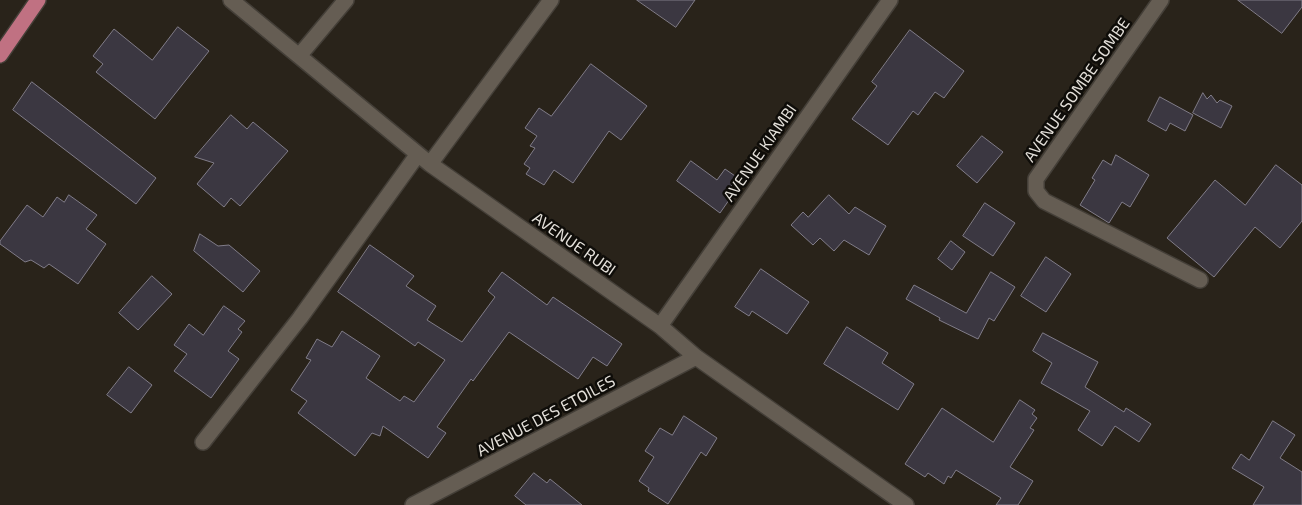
<!DOCTYPE html>
<html>
<head>
<meta charset="utf-8">
<style>
	body { margin:0 }
	canvas { display:block; background:#29231a }
</style>
</head>
<body>
<canvas width="1302" height="505"></canvas>
<script>
const c = document.querySelector('canvas').getContext('2d');
c.lineJoin = 'round';
function fill(path, color) { c.fillStyle = color; c.fill(path, 'evenodd'); }
function trace(path, color, width, dash) { c.strokeStyle = color; c.lineWidth = width; c.lineCap = dash ? 'butt' : 'round'; c.setLineDash(dash || []); c.stroke(path); }
function write(font, color, halo, rows, align = 'center') {
  c.font = font + ' "Exo 2",sans-serif'; c.lineWidth = 5; c.setLineDash([]); c.textBaseline = 'middle'; c.strokeStyle = halo; c.fillStyle = color; for (const [text, x, y, turn = 0] of rows) {
    c.save(); c.translate(x, y); c.rotate((+turn || 0) * Math.PI / 180); c.textAlign = isNaN(turn) ? turn : align; if (halo) c.strokeText(text, 0, 0); c.fillText(text, 0, 0); c.restore();
  }
}
const building = new Path2D(`
	M637,0H695L676,27Z
	M1238,0H1302V7L1282,33Z
	M178,27L209,51L155,119L96,72L103,64L93,56L114,29L152,60Z
	M910,30L964,71L944,98L935,92L918,115L913,111L888,145L852,119L877,86L872,82Z
	M591,64L647,106L621,140L609,131L573,183L554,170L544,185L526,174L530,168L524,164L535,148L530,146L537,136L525,128L539,108L551,116Z
	M32,82L156,178L136,204L13,110Z
	M1203,93L1207,99L1211,95L1217,103L1220,100L1232,106L1221,128L1193,113Z
	M1160,97L1193,115L1185,131L1170,123L1166,131L1148,121Z
	M231,115L247,129L253,122L288,151L240,206L231,198L224,207L197,184L214,163L195,157Z
	M982,136L1003,152L977,183L957,166Z
	M1116,155L1149,175L1130,207L1122,202L1109,223L1080,205L1095,180L1092,178L1103,160L1111,165Z
	M691,161L717,180L725,169L738,178L731,186L736,190L720,213L677,181Z
	M1276,165L1302,185V221L1280,248L1255,227L1214,277L1167,238L1215,180L1245,205Z
	M69,195L97,215L86,229L106,244L78,284L49,264L44,268L31,260L25,262L0,244V241L27,205L43,217L57,197L64,202Z
	M829,195L849,214L855,207L886,226L869,255L844,240L834,251L820,238L813,245L791,225L803,212L808,217Z
	M985,203L1015,223L993,256L963,236Z
	M200,234L218,246L229,245L260,271L243,292L194,251Z
	M951,241L965,252L952,270L938,259Z
	M370,245L414,276L406,286L436,306L427,320L462,342L495,297L488,291L502,272L547,305L553,297L622,344L607,366L593,357L578,379L509,332L473,381L471,379L437,427L446,433L428,458L383,426L380,436L372,433L355,456L298,413L307,401L291,390L311,360L306,358L317,339L332,347L342,331L380,356L366,378L400,401L404,396L414,402L445,360L418,342L415,346L338,292Z
	M1046,257L1071,274L1046,312L1021,296Z
	M761,269L809,302L787,334L752,311L749,316L735,307Z
	M991,272L1015,287L994,321L989,318L978,339L939,320L940,318L906,299L914,285L966,313Z
	M152,276L172,294L138,330L119,313Z
	M224,306L245,321L238,329L242,332L228,351L239,359L211,398L174,371L187,354L174,345L189,324L203,335Z
	M847,327L888,353L882,363L914,384L898,410L824,364Z
	M1043,333L1098,362L1085,387L1124,412L1126,408L1151,424L1139,442L1115,426L1102,446L1078,430L1090,411L1041,383L1052,363L1033,351Z
	M129,367L152,385L131,413L107,395Z
	M1020,400L1035,410L1032,414L1037,418L1030,428L1034,430L1010,467L1033,481L1018,505H996L1001,498L956,470L951,478L948,476L944,484L928,473L925,477L905,464L942,408L993,442Z
	M684,416L717,438L706,456L701,452L668,504L648,491L649,488L639,481L654,457L645,451L660,428L672,435Z
	M1273,421L1295,435L1280,458L1302,472V505H1253L1264,487L1232,468L1241,454L1249,460Z
	M534,473L547,483L550,479L582,505H526L515,496Z`);
const minor = new Path2D(`
	M231,0L430,164L660,326L696,357L906,505
	M1161,0L1036,179V191L1044,201L1200,280
	M299,56L346,0
	M430,164L551,0
	M660,326L890,0
	M203,442L300,318L418,154
	M413,505L696,357`);
const major = new Path2D(`
	M0,55L38,0`);
const streetNames = [
	["AVENUE SOMBE SOMBE",1077,90,-55],
	["AVENUE KIAMBI",760,153,-55],
	["AVENUE RUBI",574,244,35],
	["AVENUE DES ETOILES",546,416,-28]
];
fill(building, '#3b3741');
trace(building, '#807c88', 1);
trace(minor, '#443f38', 18);
trace(major, '#443f38', 18);
trace(minor, '#655d53', 15);
trace(major, '#c07182', 15);
write('16px', '#e4e0da', '#0f0d09', streetNames);
</script>
</body>
</html>
